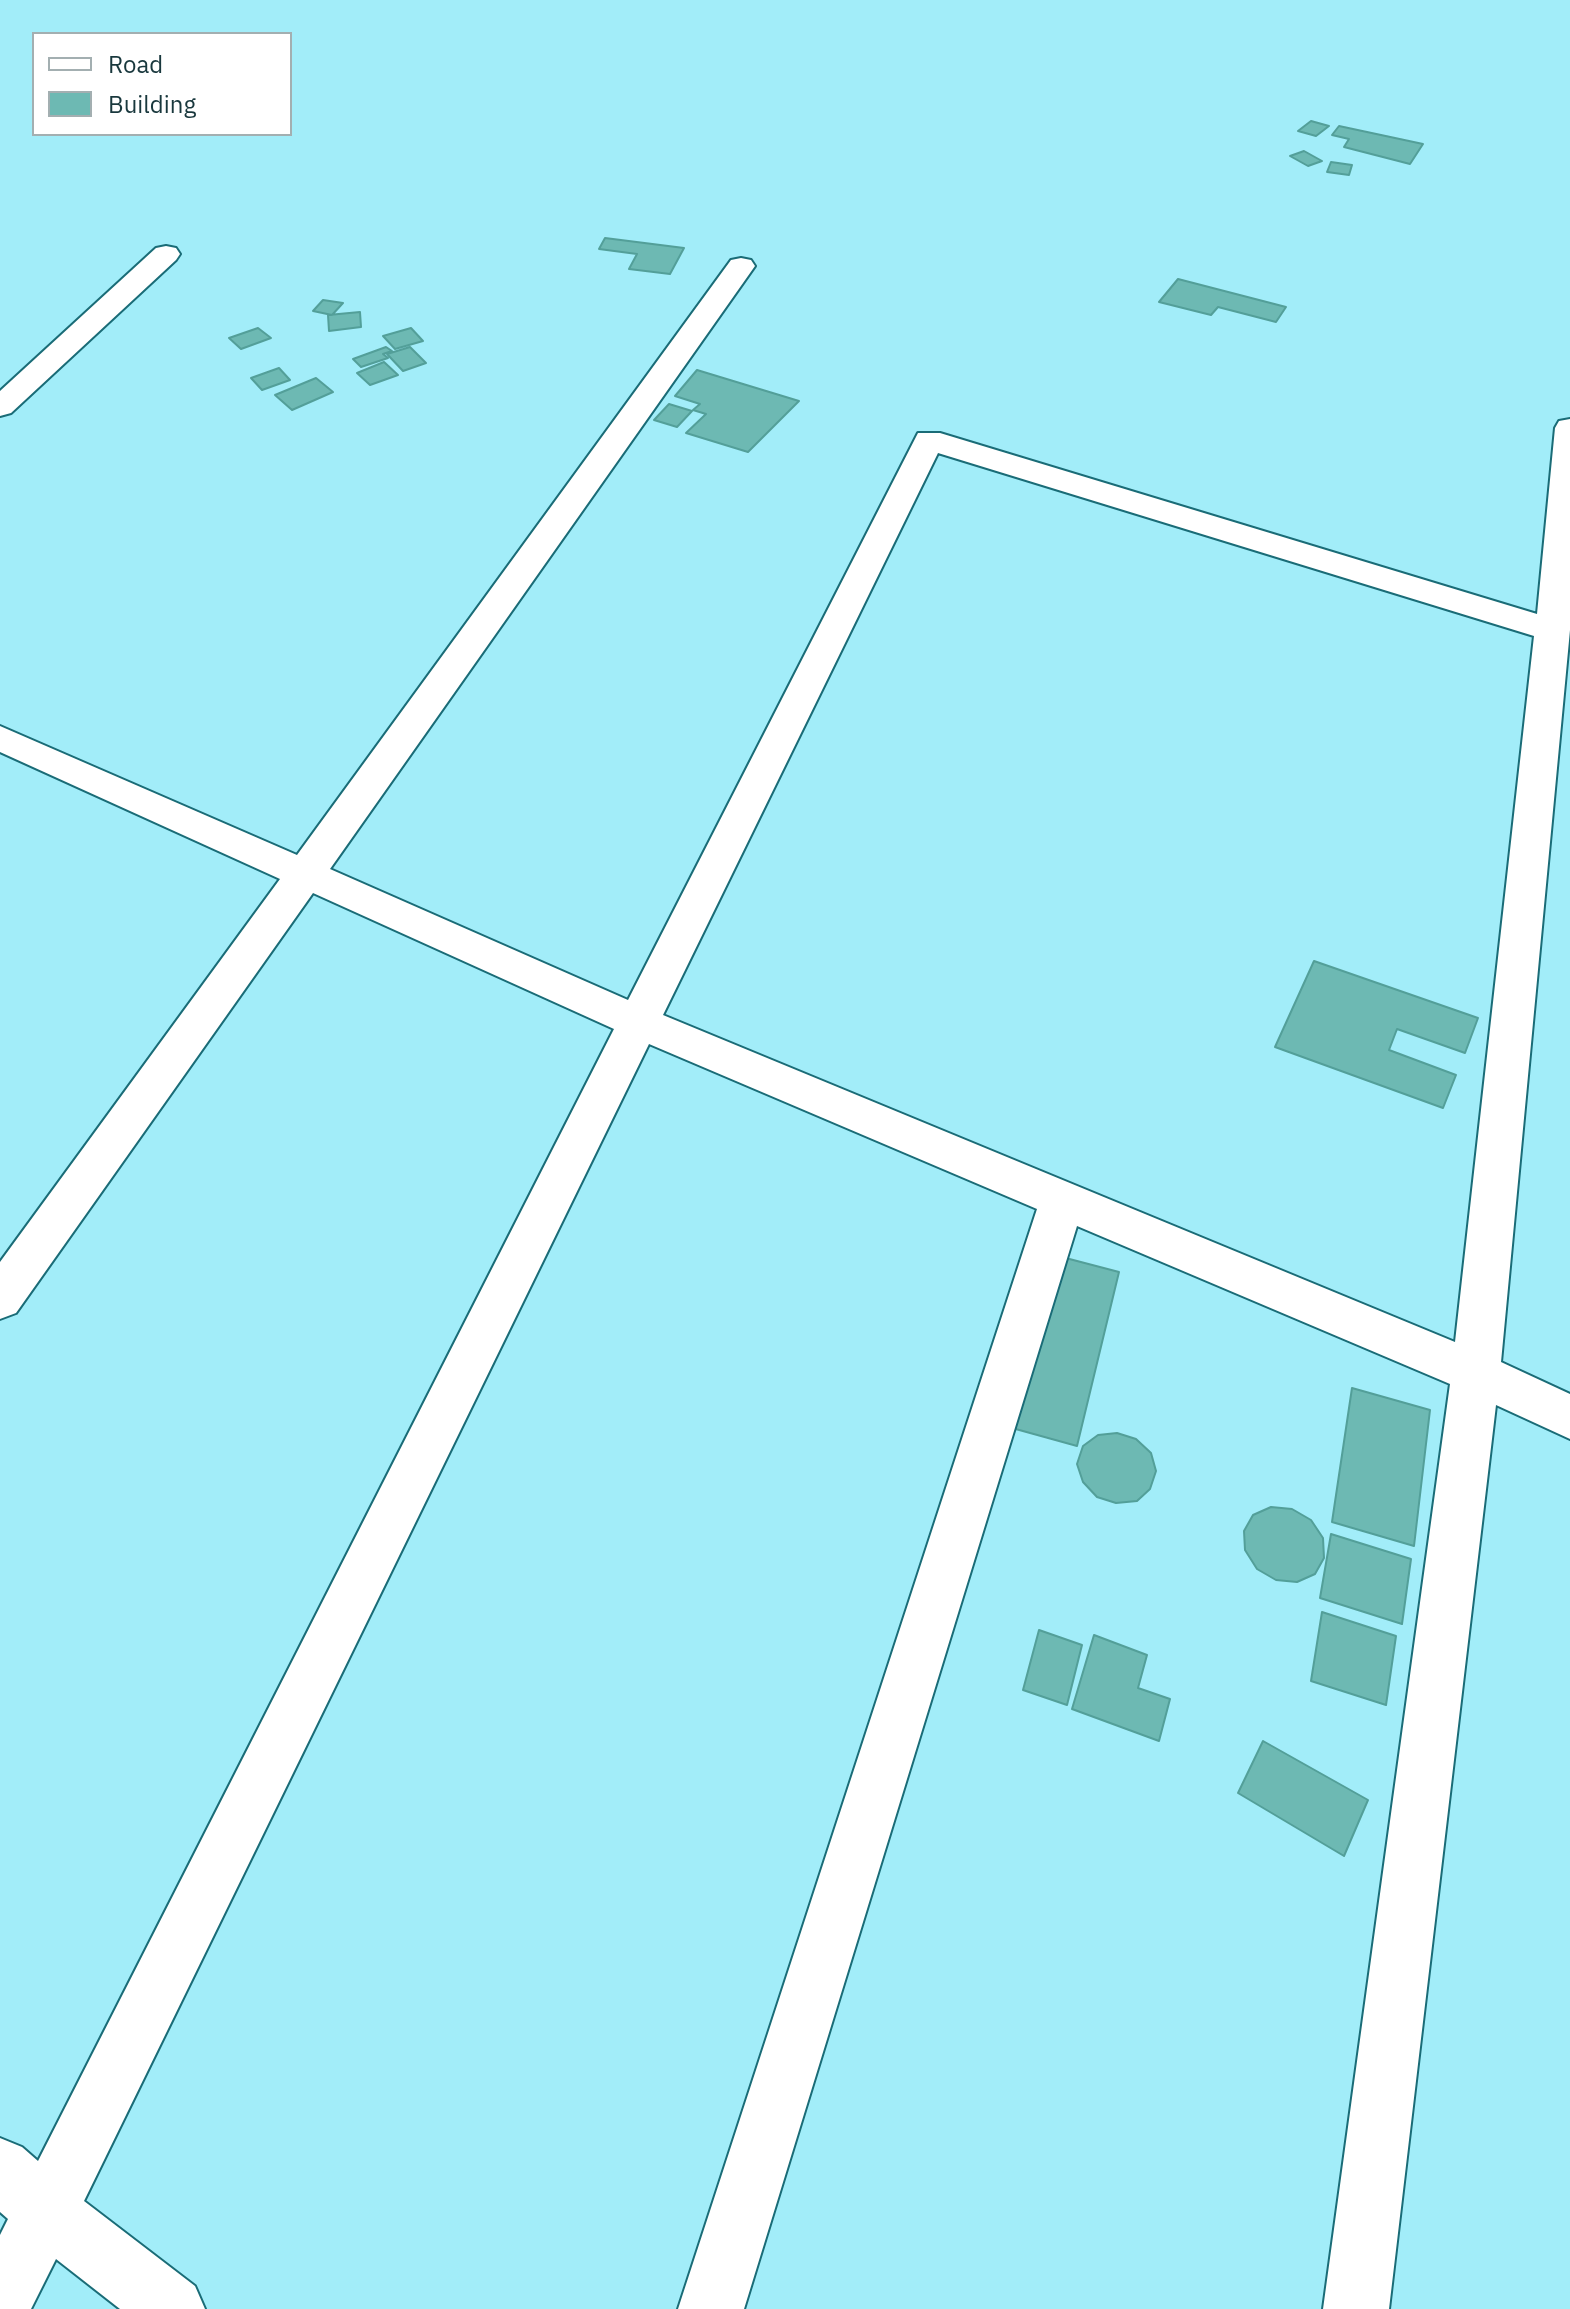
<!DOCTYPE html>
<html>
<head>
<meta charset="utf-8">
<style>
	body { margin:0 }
	#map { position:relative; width:1570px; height:2309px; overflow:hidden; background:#a2edf9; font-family:"IBM Plex Sans",sans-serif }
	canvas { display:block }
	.legend { position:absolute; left:32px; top:32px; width:260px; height:104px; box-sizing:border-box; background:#fff; border:2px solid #a3afb1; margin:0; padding:10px 14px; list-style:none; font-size:24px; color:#19383d }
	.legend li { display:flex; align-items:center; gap:16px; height:40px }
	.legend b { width:40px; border:2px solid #a3afb1 }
</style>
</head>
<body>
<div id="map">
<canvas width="1570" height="2309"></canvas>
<ul class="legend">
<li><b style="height:10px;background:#fff"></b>Road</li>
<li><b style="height:22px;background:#6db9b3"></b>Building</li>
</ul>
</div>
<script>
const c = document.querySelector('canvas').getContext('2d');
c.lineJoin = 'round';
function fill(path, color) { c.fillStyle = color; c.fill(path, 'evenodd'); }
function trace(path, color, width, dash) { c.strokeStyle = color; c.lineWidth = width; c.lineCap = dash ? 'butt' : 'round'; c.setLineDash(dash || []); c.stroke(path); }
const building = new Path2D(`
	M1311,121L1329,126L1316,136L1298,131Z
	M1339,126L1423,144L1410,164L1344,147L1349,139L1332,135Z
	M1304,151L1322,161L1308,166L1290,156Z
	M1331,162L1352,165L1349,175L1327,172Z
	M605,238L684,248L670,274L629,269L637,254L599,249Z
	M1178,279L1286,307L1276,322L1218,307L1211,315L1159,302Z
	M323,300L343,303L332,315L313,311Z
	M360,312L361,327L329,331L328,315Z
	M258,328L271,338L241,349L229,338Z
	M411,328L423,341L395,349L383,336Z
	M386,347L392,351L383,354L388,358L361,367L353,359Z
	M410,347L426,363L403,371L387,354Z
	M384,362L398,375L370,385L357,373Z
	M279,368L290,380L262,390L251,378Z
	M697,370L799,401L748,452L686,433L706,414L693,410L700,404L675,396Z
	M316,378L333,392L292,410L275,395Z
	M669,404L692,411L677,427L654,420Z
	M1314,961L1478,1018L1465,1053L1397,1029L1389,1050L1456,1075L1443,1108L1275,1047Z
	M1058,1256L1119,1272L1077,1446L1012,1428Z
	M1352,1388L1430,1410L1414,1546L1332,1522Z
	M1117,1433L1136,1439L1151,1453L1156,1471L1150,1489L1137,1501L1116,1503L1097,1497L1083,1482L1077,1464L1083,1446L1098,1435Z
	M1271,1507L1292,1509L1311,1520L1323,1538L1324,1558L1315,1574L1297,1582L1276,1580L1257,1569L1245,1550L1244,1531L1253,1515Z
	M1331,1534L1411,1559L1402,1624L1320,1598Z
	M1322,1612L1396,1636L1386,1705L1311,1681Z
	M1039,1630L1082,1645L1067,1705L1023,1690Z
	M1094,1635L1147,1655L1138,1688L1170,1699L1159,1741L1072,1709Z
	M1263,1741L1368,1800L1344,1856L1238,1793Z`);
const minor = new Path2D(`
	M166,246L176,248L180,254L176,260L11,413L0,416V391L156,248Z
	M741,258L751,260L755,266L330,869L628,1000L918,433H940L1537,614L1555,428L1559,421L1570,419V630L1501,1362L1570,1394V1439L1496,1405L1389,2309H1323L1450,1384L1077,1226L744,2309H678L1037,1209L649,1044L84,2201L195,2286L205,2309H120L56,2259L31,2309H0V2235L8,2219L0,2212V2138L22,2147L38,2161L614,1029L313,893L16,1313L0,1319V1262L280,879L0,752V726L297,855L731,260ZM938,453L1534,636L1455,1342L663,1015Z`);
fill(building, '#6db9b3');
trace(building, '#539f99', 2);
trace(minor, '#1a6c77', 4);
fill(minor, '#fff');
</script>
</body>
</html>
